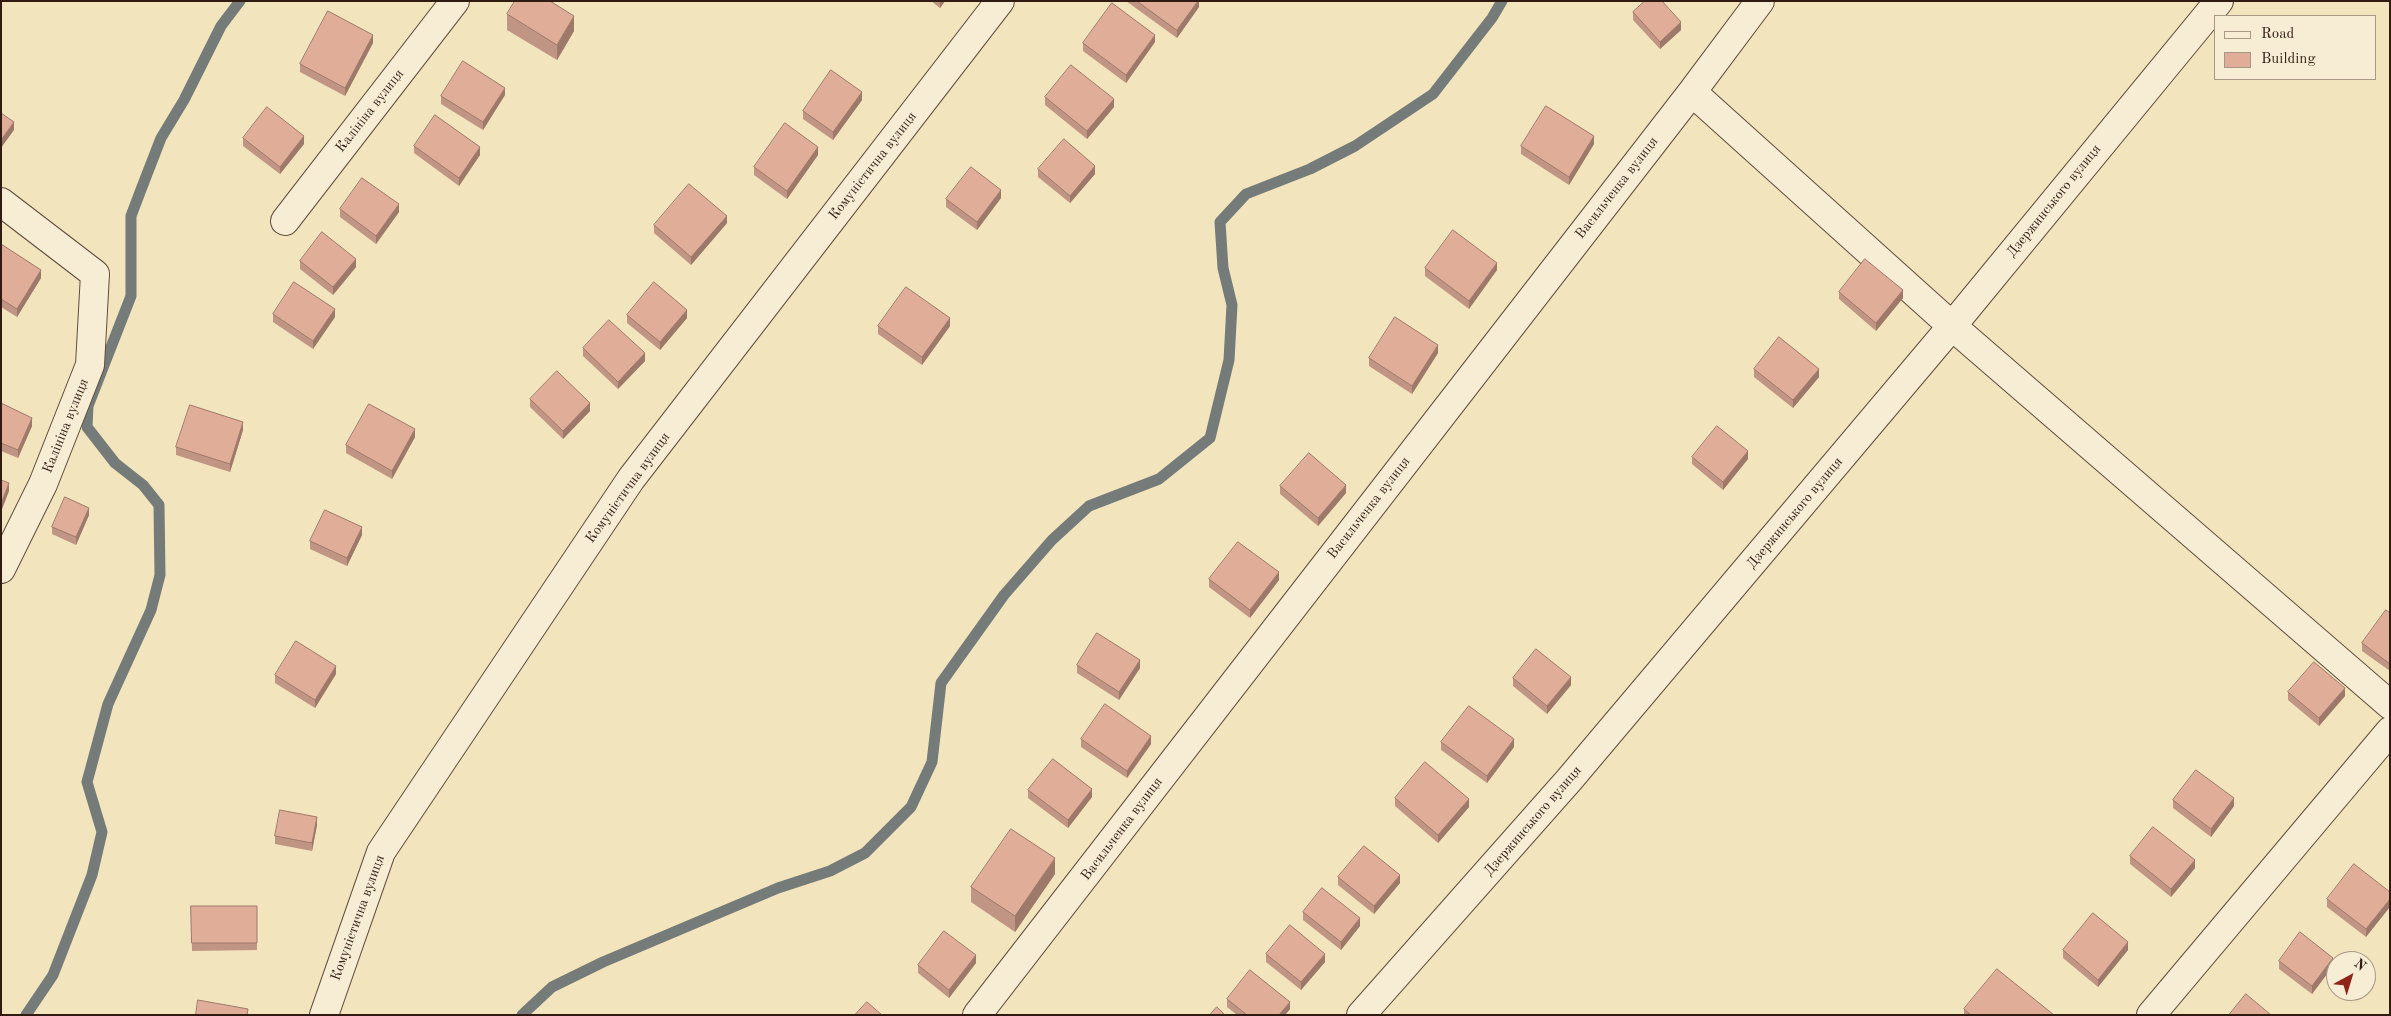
<!DOCTYPE html>
<html>
<head>
<meta charset="utf-8">
<style>
	body { margin:0 }
	#map { position:relative; width:2391px; height:1016px; overflow:hidden; background:#f2e4bd; font-family:"Old Standard TT",serif }
	canvas { display:block }
	.frame { position:absolute; inset:0; border:2px solid #2f1b12; pointer-events:none }
	.legend { position:absolute; left:2214px; top:15px; width:162px; height:65px; box-sizing:border-box; background:#f7edd4; border:1px solid #a79986; margin:0; padding:6px 9px; list-style:none; font-size:15px; color:#2f1b12 }
	.legend li { display:flex; align-items:center; gap:10px; height:25px }
	.legend b { width:25px; border:1px solid #a79986 }
	.north { position:absolute; left:2326px; top:951px; width:50px; height:50px; box-sizing:border-box; background:#f7edd4; border:1px solid #a79986; border-radius:50%; rotate:39deg; font-size:14px; font-weight:700; line-height:20px; text-align:center; color:#2f1b12 }
	.north::after { content:''; display:block; margin:auto; width:18px; height:22px; background:#8f2418; clip-path:polygon(50% 0,100% 100%,50% 72%,0 100%) }
</style>
</head>
<body>
<div id="map">
<canvas width="2391" height="1016"></canvas>
<div class="frame"></div>
<ul class="legend">
<li><b style="height:6px;background:#f7edd4"></b>Road</li>
<li><b style="height:14px;background:#e0ad98"></b>Building</li>
</ul>
<div class="north">N</div>
</div>
<script>
const c = document.querySelector('canvas').getContext('2d');
c.lineJoin = 'round';
function trace(path, color, width, dash) { c.strokeStyle = color; c.lineWidth = width; c.lineCap = dash ? 'butt' : 'round'; c.setLineDash(dash || []); c.stroke(path); }
function fill(path, color) { c.fillStyle = color; c.fill(path, 'evenodd'); }
function write(font, color, halo, rows, align = 'center') {
  c.font = font + ' "Old Standard TT",serif'; c.lineWidth = 4; c.setLineDash([]); c.textBaseline = 'middle'; c.strokeStyle = halo; c.fillStyle = color; for (const [text, x, y, turn = 0] of rows) {
    c.save(); c.translate(x, y); c.rotate((+turn || 0) * Math.PI / 180); c.textAlign = isNaN(turn) ? turn : align; if (halo) c.strokeText(text, 0, 0); c.fillText(text, 0, 0); c.restore();
  }
}
const stream = new Path2D(`
	M26,1015L53,975L92,875L102,832L87,782L108,704L151,610L160,575L159,505L143,485L115,463L87,427L88,406L131,296V216L142,187L161,138L184,100L221,26L240,1
	M522,1015L552,987L603,962L778,888L830,871L865,853L911,807L932,762L941,683L1004,595L1052,540L1089,506L1159,479L1210,438L1229,360L1232,305L1223,268L1220,222L1246,194L1310,169L1355,146L1433,94L1492,18L1502,1`);
const minor = new Path2D(`
	M1692,92L1952,326L2390,705
	M1,202L95,274L90,365L43,484L1,569
	M285,221L455,1
	M324,1015L381,852L631,479L1000,1
	M977,1015L1692,92L1760,1
	M1361,1015L1569,780L1952,326L2219,1
	M2151,1015L2390,731`);
const wall = new Path2D(`
	M931,1H945L940,8Z
	M1126,1H1199V7L1177,38Z
	M1633,12L1681,30L1660,49L1633,20Z
	M507,14L574,31L557,60L507,30Z
	M1155,42L1126,83L1083,51V43Z
	M373,43L345,96L300,72V64Z
	M505,95L483,130L441,104V96Z
	M1045,97L1114,107L1087,139L1045,105Z
	M862,100L833,140L803,119V111Z
	M243,138L304,144L280,174L243,146Z
	M1594,144L1569,185L1521,154V146Z
	M414,146L480,155L459,186L414,153Z
	M818,155L787,199L754,175V167Z
	M1038,169L1095,174L1070,203L1038,177Z
	M1001,198L977,230L946,207V199Z
	M340,209L399,212L376,244L340,217Z
	M727,223L691,265L654,233V225Z
	M1,244L41,278L17,317L1,307Z
	M300,261L356,267L333,295L300,269Z
	M1425,268L1497,270L1469,309L1425,276Z
	M1839,292L1903,298L1876,331L1839,299Z
	M273,314L335,317L313,349L273,322Z
	M627,315L687,318L660,350L627,323Z
	M878,326H950L922,365L878,334Z
	M583,348L645,361L618,389L583,356Z
	M1438,353L1412,394L1369,366V358Z
	M1754,369L1819,377L1793,408L1754,377Z
	M530,399L590,411L563,439L530,407Z
	M1,403L32,426L18,458L1,451Z
	M243,430L230,472L176,455V447Z
	M415,437L392,479L346,453V445Z
	M1692,457L1748,459L1723,490L1692,464Z
	M1280,486L1346,493L1318,526L1280,494Z
	M89,515L76,545L52,534V527Z
	M362,535L347,566L310,549V541Z
	M1209,579L1279,580L1250,618L1209,587Z
	M2390,613V671L2362,651V643Z
	M1077,665L1140,668L1119,700L1077,673Z
	M336,674L315,708L275,683V675Z
	M1513,678L1571,685L1547,714L1513,686Z
	M2288,692L2345,696L2319,726L2288,700Z
	M1081,739L1151,744L1127,778L1081,747Z
	M1441,742L1514,747L1487,783L1441,750Z
	M1028,790L1092,797L1068,828L1028,798Z
	M1395,798L1469,807L1438,843L1395,806Z
	M2173,800L2234,806L2211,837L2173,808Z
	M317,825L312,851L275,844V836Z
	M2130,856L2195,868L2171,897L2130,864Z
	M1055,874L1015,932L971,902V887Z
	M1338,877L1400,883L1374,914L1338,885Z
	M2390,892L2366,937L2327,907V899Z
	M191,906L257,943V950L192,951Z
	M1303,912L1360,926L1341,950L1303,920Z
	M2063,950H2128L2098,987L2063,958Z
	M1266,954L1325,962L1301,990L1266,962Z
	M2279,961L2333,966L2312,994L2279,969Z
	M976,963L949,998L918,973V965Z
	M1227,999L1290,1009L1285,1015H1237L1227,1007Z
	M1964,1009L2054,1015H1964Z`);
const shadedWall = new Path2D(`
	M940,1H945L940,8Z
	M1198,1H1199V7L1177,38V30Z
	M574,16V31L557,60V45Z
	M1681,22V30L1660,49V42Z
	M373,35V43L345,96V88Z
	M1155,35V42L1126,83V75Z
	M505,88V95L483,130V122Z
	M862,92V100L833,140V132Z
	M1114,99V107L1087,139V131Z
	M14,122V130L1,148V140Z
	M304,136V144L280,174V167Z
	M1594,136V144L1569,185V177Z
	M480,147V155L459,186V178Z
	M818,147V155L787,199V191Z
	M1095,166V174L1070,203V196Z
	M1001,190V198L977,230V222Z
	M399,204V212L376,244V236Z
	M727,216V223L691,265V257Z
	M356,259V267L333,295V287Z
	M1497,263V270L1469,309V301Z
	M41,270V278L17,317V309Z
	M1903,290V298L1876,331V323Z
	M335,309V317L313,349V341Z
	M687,310V318L660,350V342Z
	M950,318V326L922,365V357Z
	M1438,345V353L1412,394V386Z
	M645,353V361L618,389V382Z
	M1819,369V377L1793,408V400Z
	M590,403V411L563,439V431Z
	M32,418V426L18,458V450Z
	M243,422V430L230,472V464Z
	M415,429V437L392,479V471Z
	M1748,451V459L1723,490V482Z
	M9,483V491L1,512V504Z
	M1346,485V493L1318,526V518Z
	M89,508V515L76,545V537Z
	M362,527V535L347,566V558Z
	M1279,572V580L1250,618V610Z
	M1140,660V668L1119,700V692Z
	M336,666V674L315,708V700Z
	M1571,677V685L1547,714V706Z
	M2345,688V696L2319,726V718Z
	M1151,736V744L1127,778V771Z
	M1514,739V747L1487,783V776Z
	M1092,789V797L1068,828V820Z
	M2234,798V806L2211,837V829Z
	M1469,799V807L1438,843V835Z
	M317,817V825L312,851V843Z
	M1055,858V874L1015,932V916Z
	M2195,860V868L2171,897V889Z
	M1400,875V883L1374,914V906Z
	M2390,899V907L2366,937V929Z
	M1360,918V926L1341,950V942Z
	M2128,942V950L2098,987V980Z
	M1325,954V962L1301,990V982Z
	M976,955V963L949,998V990Z
	M2333,958V966L2312,994V986Z
	M1290,1002V1009L1285,1015H1279Z`);
const building = new Path2D(`
	M515,1H550L574,16L557,45L507,14Z
	M1137,1H1198L1177,30Z
	M1645,1H1662L1681,22L1660,42L1633,12Z
	M1112,3L1155,35L1126,75L1083,43Z
	M328,11L373,35L345,88L300,64Z
	M463,61L505,88L483,122L441,96Z
	M1071,65L1114,99L1087,131L1045,97Z
	M831,70L862,92L833,132L803,111Z
	M1546,106L1594,136L1569,177L1521,146Z
	M267,107L304,136L280,167L243,138Z
	M1,113L14,122L1,140Z
	M435,115L480,147L459,178L414,146Z
	M785,123L818,147L787,191L754,167Z
	M1064,139L1095,166L1070,196L1038,169Z
	M971,167L1001,190L977,222L946,199Z
	M362,178L399,204L376,236L340,209Z
	M689,184L727,216L691,257L654,225Z
	M1453,230L1497,263L1469,301L1425,268Z
	M322,232L356,259L333,287L300,261Z
	M1,244L41,270L17,309L1,299Z
	M1865,259L1903,290L1876,323L1839,292Z
	M294,282L335,309L313,341L273,314Z
	M654,282L687,310L660,342L627,315Z
	M906,287L950,318L922,357L878,326Z
	M1395,317L1438,345L1412,386L1369,358Z
	M609,320L645,353L618,382L583,348Z
	M1779,337L1819,369L1793,400L1754,369Z
	M557,371L590,403L563,431L530,399Z
	M1,403L32,418L18,450L1,443Z
	M369,404L415,429L392,471L346,445Z
	M190,405L243,422L230,464L176,447Z
	M1717,426L1748,451L1723,482L1692,457Z
	M1309,453L1346,485L1318,518L1280,486Z
	M1,480L9,483L1,504Z
	M65,497L89,508L76,537L52,527Z
	M325,510L362,527L347,558L310,541Z
	M1238,542L1279,572L1250,610L1209,579Z
	M2386,610L2390,613V664L2362,643Z
	M1097,633L1140,660L1119,692L1077,665Z
	M296,641L336,666L315,700L275,675Z
	M1536,649L1571,677L1547,706L1513,678Z
	M2314,662L2345,688L2319,718L2288,692Z
	M1105,704L1151,736L1127,771L1081,739Z
	M1469,706L1514,739L1487,776L1441,742Z
	M1053,759L1092,789L1068,820L1028,790Z
	M1425,762L1469,799L1438,835L1395,798Z
	M2196,770L2234,798L2211,829L2173,800Z
	M280,810L317,817L312,843L275,836Z
	M2153,827L2195,860L2171,889L2130,856Z
	M1011,829L1055,858L1015,916L971,887Z
	M1364,846L1400,875L1374,906L1338,877Z
	M2354,864L2390,892V899L2366,929L2327,899Z
	M1322,888L1360,918L1341,942L1303,912Z
	M191,906H257V943H192Z
	M2093,913L2128,942L2098,980L2063,950Z
	M1290,925L1325,954L1301,982L1266,954Z
	M944,931L976,955L949,990L918,965Z
	M2300,932L2333,958L2312,986L2279,961Z
	M1997,969L2054,1015H1971L1964,1009Z
	M1250,970L1290,1002L1279,1015H1247L1227,999Z
	M2246,994L2271,1015H2229Z
	M198,1000L248,1009L247,1015H196Z
	M867,1002L882,1015H855Z
	M1217,1007L1225,1015H1210Z`);
const streetNames = [
	["Калініна вулиця",370,111,-52],
	["Комуністична вулиця",873,166,-52],
	["Васильченка вулиця",1617,188,-52],
	["Дзержинського вулиця",2054,201,-51],
	["Калініна вулиця",66,426,-68],
	["Комуністична вулиця",628,488,-54],
	["Васильченка вулиця",1369,508,-52],
	["Дзержинського вулиця",1795,513,-50],
	["Дзержинського вулиця",1533,821,-49],
	["Васильченка вулиця",1122,829,-53],
	["Комуністична вулиця",358,918,-70]
];
trace(stream, '#747b79', 11);
trace(minor, '#604d3d', 30);
trace(minor, '#f7edd4', 28);
fill(wall, '#c19583');
fill(shadedWall, '#9d796a');
fill(building, '#e0ad98');
trace(building, '#9d796a', 1);
write('14px', '#2f1b12', '#f7edd4', streetNames);
</script>
</body>
</html>
